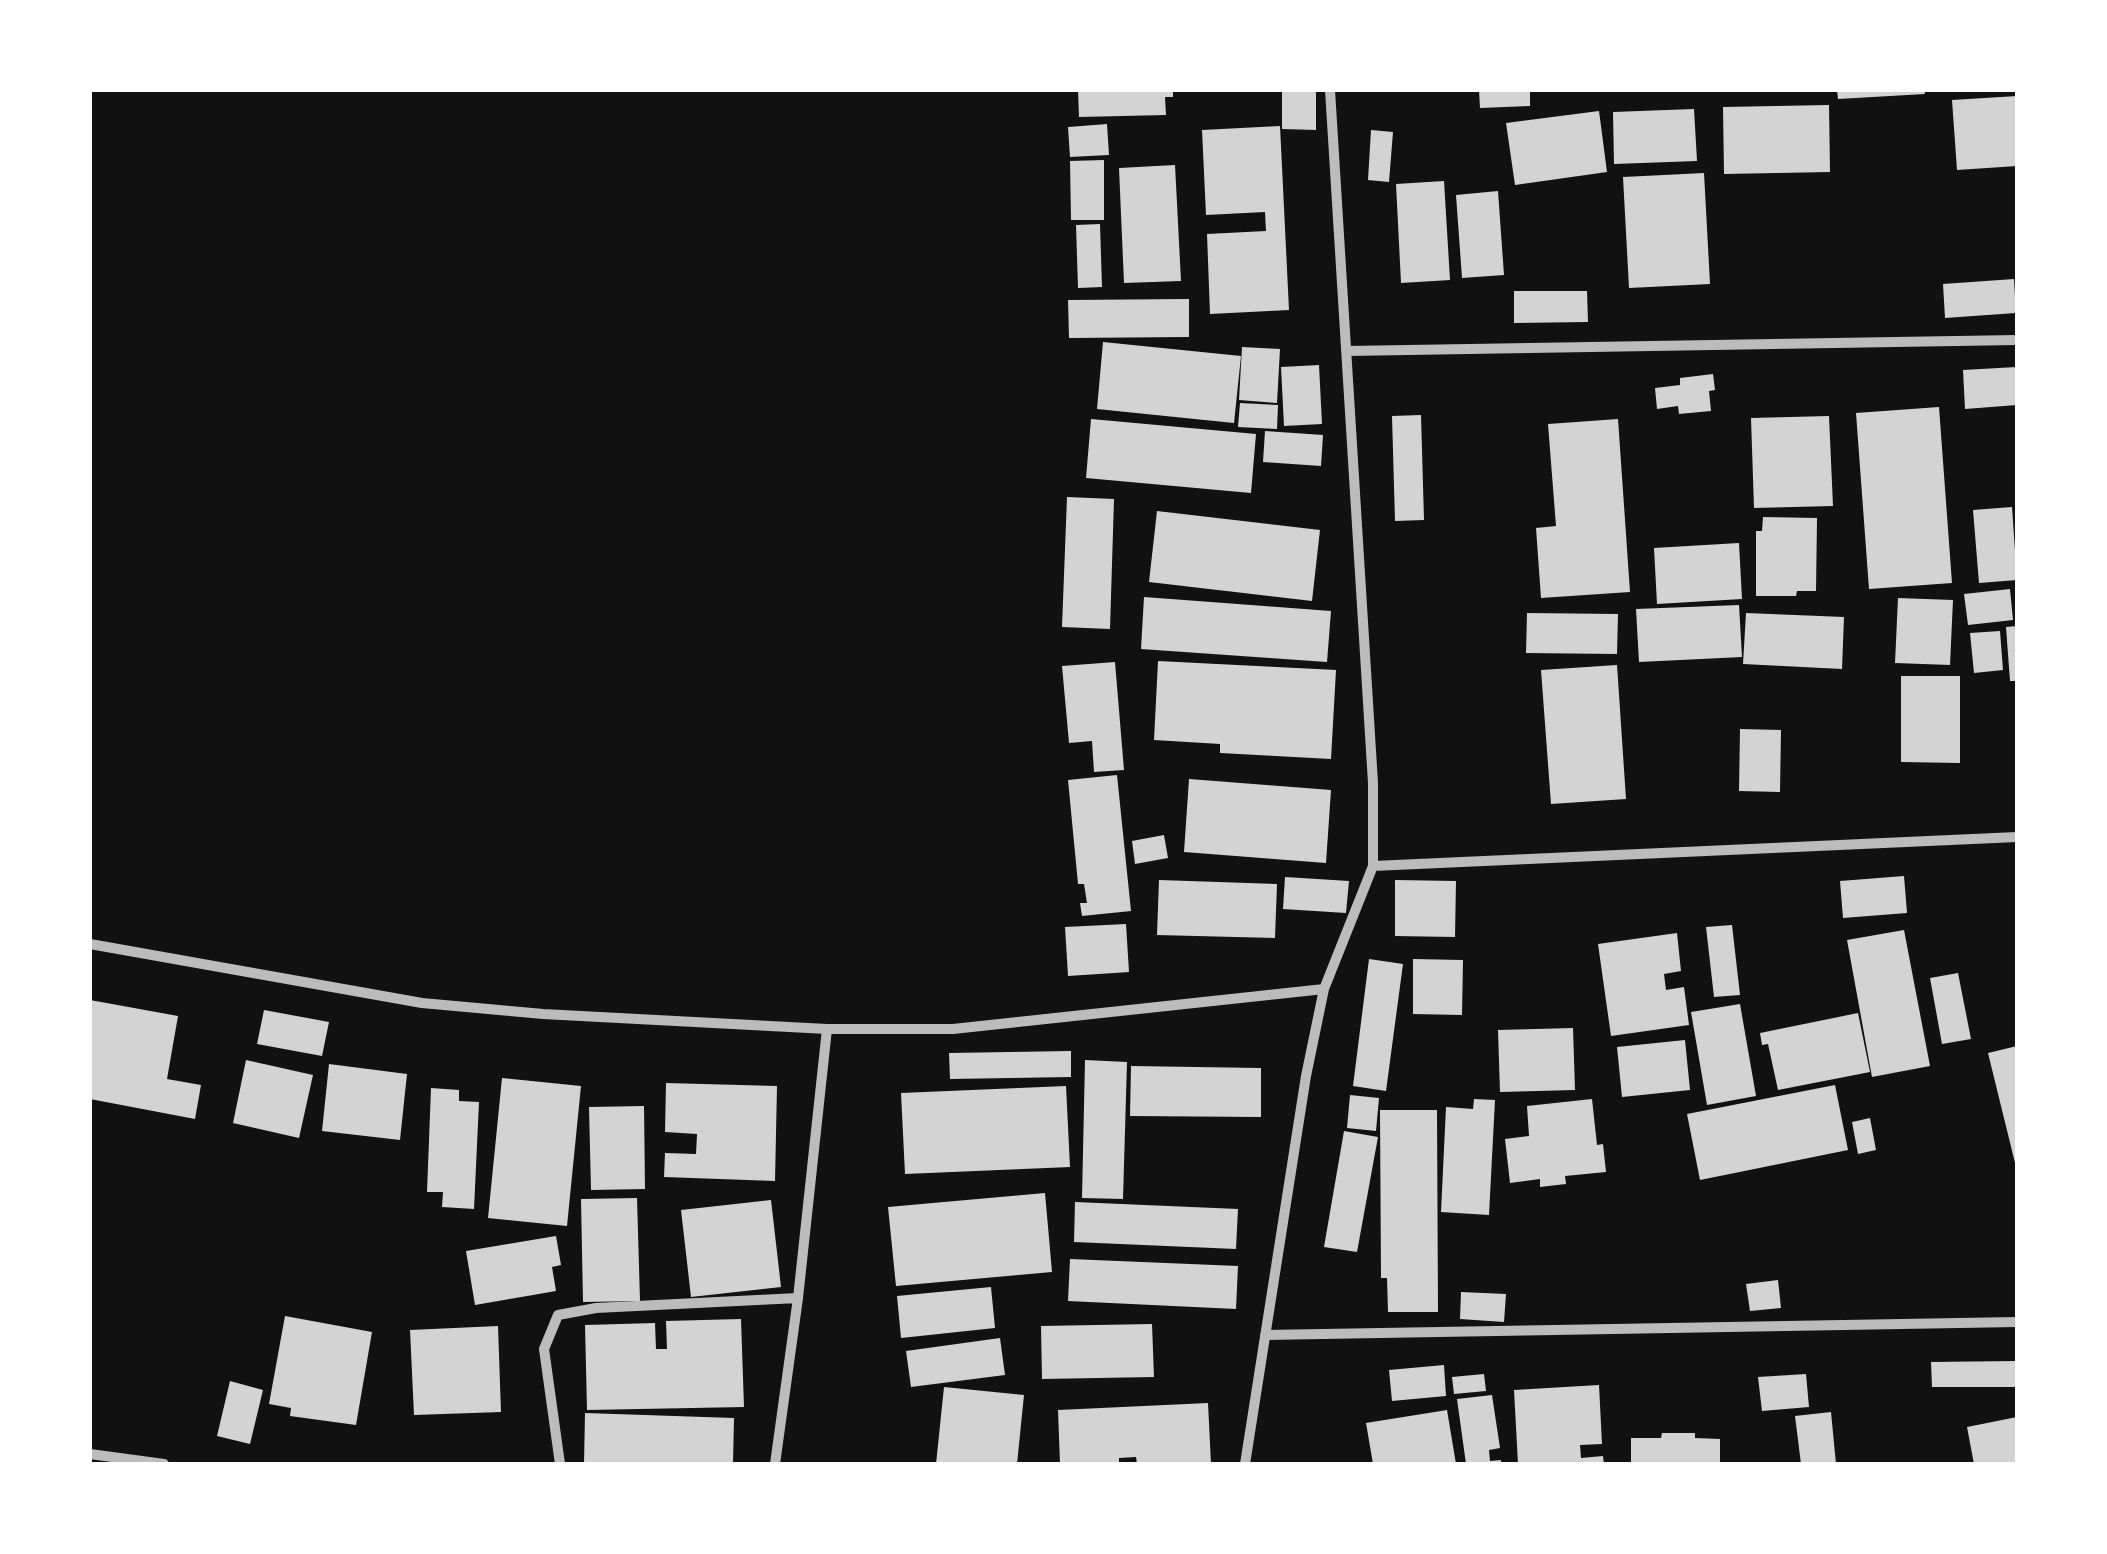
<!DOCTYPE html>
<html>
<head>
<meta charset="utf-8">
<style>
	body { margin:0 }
	#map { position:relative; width:2107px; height:1554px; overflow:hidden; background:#111; font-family:"DejaVu Sans",sans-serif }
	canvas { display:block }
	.frame { position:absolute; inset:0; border:92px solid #fff; pointer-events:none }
</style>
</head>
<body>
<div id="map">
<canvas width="2107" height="1554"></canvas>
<div class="frame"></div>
</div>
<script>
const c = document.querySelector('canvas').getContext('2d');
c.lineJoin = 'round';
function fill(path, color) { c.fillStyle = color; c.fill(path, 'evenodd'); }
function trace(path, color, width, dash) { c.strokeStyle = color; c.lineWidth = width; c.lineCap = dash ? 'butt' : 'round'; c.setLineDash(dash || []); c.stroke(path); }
const building = new Path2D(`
	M1078,90H1173V97H1165L1166,115L1079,117Z
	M1282,90H1316V130L1282,129Z
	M1479,90H1530V106L1480,108Z
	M1837,90H1924L1925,94L1838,99Z
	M2017,96V166L1957,170L1952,100Z
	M1829,105L1830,172L1724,174L1723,107Z
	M1694,109L1697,161L1614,164L1613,112Z
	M1599,111L1607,172L1515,185L1506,123Z
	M1107,124L1109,155L1070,157L1068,127Z
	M1280,126L1289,310L1210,314L1207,234L1266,231L1265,212L1206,215L1202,130Z
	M1371,130L1393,132L1389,182L1368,180Z
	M1104,160V220H1071L1070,161Z
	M1175,165L1181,281L1124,283L1119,168Z
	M1704,173L1710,284L1629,288L1623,177Z
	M1444,181L1450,280L1401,283L1396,184Z
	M1498,191L1504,275L1462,278L1456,195Z
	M1100,224L1102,287L1078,288L1076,225Z
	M2014,279L2016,313L1945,318L1943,284Z
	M1514,291H1587L1588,322L1514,323Z
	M1189,299V337L1069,338L1068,300Z
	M1103,342L1241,356L1234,423L1097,409Z
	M1242,347L1280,349L1277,403L1239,400Z
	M1319,365L1322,424L1284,426L1281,367Z
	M2017,367V405L1965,409L1963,370Z
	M1713,374L1715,390L1709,391L1711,411L1679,414L1678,406L1657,409L1655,388L1680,385V378Z
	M1240,403L1278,405L1277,429L1238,427Z
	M1939,407L1952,583L1869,589L1856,413Z
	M1421,415L1424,520L1395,521L1392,416Z
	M1829,416L1833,506L1754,508L1751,418Z
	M1091,419L1256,434L1251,493L1086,478Z
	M1618,419L1630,592L1541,598L1536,528L1556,526L1548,424Z
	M1265,431L1323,435L1321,466L1263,462Z
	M1067,497L1114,499L1110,629L1062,627Z
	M2012,507L2017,580L1979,583L1973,510Z
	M1157,511L1320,530L1312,601L1149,582Z
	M1763,517L1817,518L1816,591H1797L1796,596H1756V531H1762Z
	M1739,543L1742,599L1657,604L1654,548Z
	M2010,589L2013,620L1968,625L1964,594Z
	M1144,597L1331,611L1327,662L1141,649Z
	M1898,598L1953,600L1950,665L1895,663Z
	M1739,605L1742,657L1639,662L1636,609Z
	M1527,613L1618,614L1617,654L1526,653Z
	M1746,613L1844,617L1842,669L1743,664Z
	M2017,626V681H2010L2006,627Z
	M2000,631L2003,670L1974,673L1970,633Z
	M1158,661L1336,670L1331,759L1220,753V744L1154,740Z
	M1115,662L1124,770L1094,772L1092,741L1069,743L1062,666Z
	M1617,665L1626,799L1551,804L1541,670Z
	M1901,676H1960V763L1901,762Z
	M1740,729L1781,730L1780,792L1739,791Z
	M1117,775L1131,911L1082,916L1080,903H1087L1084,884H1078L1068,780Z
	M1189,779L1331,790L1326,863L1184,852Z
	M1164,835L1168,858L1135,864L1132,841Z
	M1904,876L1907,913L1843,918L1840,881Z
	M1285,877L1349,881L1346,913L1283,909Z
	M1159,880L1277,884L1275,938L1157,935Z
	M1395,880L1456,881L1455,937L1395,936Z
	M1126,924L1129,972L1068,976L1065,927Z
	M1732,925L1740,995L1714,997L1706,927Z
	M1904,930L1930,1066L1872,1077L1847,940Z
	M1677,933L1681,971L1664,974L1666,990L1684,987L1689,1025L1611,1036L1598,944Z
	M1369,959L1403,964L1386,1091L1353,1086Z
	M1413,959L1463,960L1462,1015L1413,1014Z
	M1958,973L1971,1039L1942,1044L1930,978Z
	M90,1000L178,1016L167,1079L201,1085L195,1119L90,1099Z
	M1740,1004L1756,1096L1707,1105L1691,1012Z
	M264,1010L329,1022L322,1056L257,1044Z
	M1858,1013L1870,1072L1778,1090L1768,1044L1762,1045L1760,1033Z
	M1573,1028L1575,1090L1500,1092L1498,1030Z
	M1685,1040L1690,1090L1622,1097L1617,1047Z
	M2017,1046V1167H2016L1988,1053Z
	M1071,1051V1077L950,1079L949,1053Z
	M246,1060L313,1075L299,1138L233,1123Z
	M1085,1060L1127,1062L1123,1199L1082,1198Z
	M329,1064L407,1074L400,1140L322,1131Z
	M1131,1066L1261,1068V1117L1130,1116Z
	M502,1078L581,1086L567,1226L488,1218Z
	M666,1083L777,1086L775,1181L664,1177L665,1153L696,1154L697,1134L665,1132Z
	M1835,1085L1848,1150L1700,1180L1687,1114Z
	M1066,1086L1070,1167L905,1174L901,1093Z
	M431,1088L459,1090V1101L479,1102L474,1209L442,1207L443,1192H427Z
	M1350,1095L1379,1098L1376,1131L1347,1128Z
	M1474,1099L1495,1100L1489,1215L1441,1212L1446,1107L1473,1109Z
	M1592,1099L1597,1145L1603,1144L1606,1172L1565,1176L1566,1184L1540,1187V1179L1510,1183L1505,1139L1529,1136L1527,1106Z
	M644,1106L645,1189L591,1190L589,1107Z
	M1380,1110H1437L1438,1312H1388L1387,1278H1381Z
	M1870,1118L1876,1150L1858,1154L1852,1122Z
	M1344,1131L1378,1137L1357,1252L1324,1247Z
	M1045,1193L1052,1272L896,1286L888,1207Z
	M637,1198L640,1301L583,1302L581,1199Z
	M771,1200L781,1287L691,1297L681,1210Z
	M1075,1202L1238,1209L1236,1249L1074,1242Z
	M556,1236L561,1265L552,1267L556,1291L475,1305L466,1251Z
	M1070,1259L1238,1266L1236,1309L1068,1301Z
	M1778,1280L1781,1308L1750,1311L1746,1284Z
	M991,1287L995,1328L901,1338L897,1296Z
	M1461,1292L1506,1294L1504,1322L1460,1319Z
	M285,1316L372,1332L356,1425L290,1416L291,1408L269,1404Z
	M741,1319L744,1407L587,1410L585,1325L655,1323L656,1349H667L666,1321Z
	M1152,1324L1154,1377L1042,1379L1041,1326Z
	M498,1326L501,1412L414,1415L410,1330Z
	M1000,1338L1005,1375L911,1387L906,1351Z
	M2017,1361V1387H1932L1931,1362Z
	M1444,1365L1446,1396L1392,1401L1389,1370Z
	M1484,1374L1486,1391L1454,1394L1452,1377Z
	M1806,1374L1809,1407L1762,1411L1758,1377Z
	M230,1381L263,1390L250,1444L217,1436Z
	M1599,1385L1602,1444L1580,1445L1581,1458L1603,1456L1604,1464H1518L1514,1390Z
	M944,1387L1024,1395L1017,1464H936Z
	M1492,1395L1500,1448L1489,1450L1490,1461L1501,1460V1464H1466L1457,1399Z
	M1208,1403L1211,1464H1137L1136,1457L1119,1458V1464H1060L1058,1410Z
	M1447,1410L1456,1464H1373L1366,1423Z
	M1831,1412L1836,1464H1801L1795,1416Z
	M585,1413L734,1418L733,1464H584Z
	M2017,1417V1464H1974L1967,1427Z
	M1662,1433H1695V1438L1720,1439V1464H1631V1438H1661Z`);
const minor = new Path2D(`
	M1347,351L2017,340
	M1373,866L2017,837
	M90,944L422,1003L543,1014L827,1029H953L1324,989
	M1265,1335L2017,1322
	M90,1454L164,1464
	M560,1464L544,1349L558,1315L596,1308L798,1298
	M775,1464L798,1298L827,1029
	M1245,1464L1306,1076L1324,989L1373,866V783L1330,90`);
fill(building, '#d3d3d3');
trace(minor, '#bcbcbc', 10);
</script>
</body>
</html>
